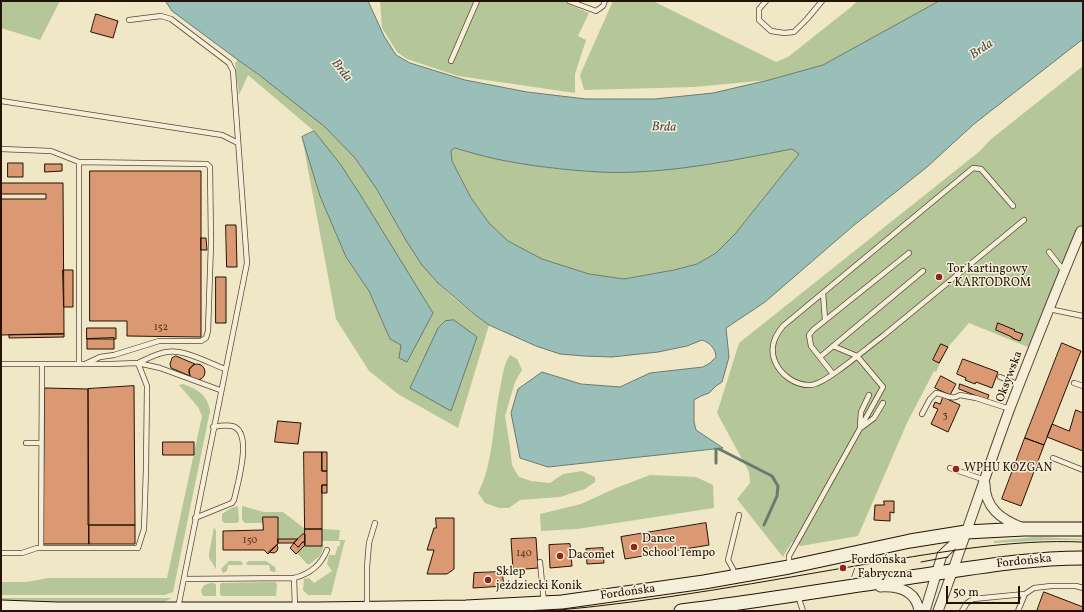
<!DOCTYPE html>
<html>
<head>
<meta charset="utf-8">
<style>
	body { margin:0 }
	#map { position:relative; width:1084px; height:612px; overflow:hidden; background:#f0e7c6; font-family:Vollkorn,serif }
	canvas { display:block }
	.frame { position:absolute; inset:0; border:2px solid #251202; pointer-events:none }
	.scale { position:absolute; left:946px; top:586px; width:74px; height:18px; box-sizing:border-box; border:2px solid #251202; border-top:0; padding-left:5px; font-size:12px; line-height:14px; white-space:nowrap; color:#251202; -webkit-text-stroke:3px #f5efda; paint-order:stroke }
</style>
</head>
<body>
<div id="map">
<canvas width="1084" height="612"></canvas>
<div class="frame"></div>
<div class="scale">50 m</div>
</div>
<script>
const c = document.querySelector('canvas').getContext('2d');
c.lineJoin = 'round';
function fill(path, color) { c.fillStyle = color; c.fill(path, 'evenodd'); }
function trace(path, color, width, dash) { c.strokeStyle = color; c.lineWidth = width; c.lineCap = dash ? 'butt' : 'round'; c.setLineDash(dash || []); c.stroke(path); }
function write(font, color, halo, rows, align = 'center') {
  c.font = font + ' Vollkorn,serif'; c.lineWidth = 3; c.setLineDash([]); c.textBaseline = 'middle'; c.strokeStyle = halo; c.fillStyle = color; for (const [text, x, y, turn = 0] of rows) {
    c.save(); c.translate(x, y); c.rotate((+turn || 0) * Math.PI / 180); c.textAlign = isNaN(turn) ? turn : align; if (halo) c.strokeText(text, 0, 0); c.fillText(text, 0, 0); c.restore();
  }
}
const green = new Path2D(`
	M1,1H60L40,40L1,28Z
	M380,1H562L589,13L578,36L586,40L575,74V93L458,76L407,59L397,52L382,28Z
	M613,1H653L776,62L788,57L851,7L857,1H939L823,65L769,80L694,87L584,90L580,75Z
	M238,60C257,73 275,87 294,101C316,119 338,137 356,159C382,192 397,231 422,264C439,288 465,308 489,325L458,428L398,394L369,371L336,319L302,137L320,196L346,257L369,291L390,339L433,313L341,165L314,131L248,75L239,95L235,63ZM420,368L451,410L410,387Z
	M1083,66V232L1076,230L1028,347L969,323L948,347L936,372L934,371L907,423L858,536L801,546L792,542L783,557L737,499L750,483L749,472L717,413L739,343L980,151L990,140Z
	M455,148L496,159L550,168L600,172L705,165L793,149L799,154L735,234L716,253L697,264L674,270L624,279L589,274L542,259L508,241L489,223L471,198L452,161L451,151Z
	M510,355L517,359L522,370L515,382L505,416L510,447L512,465L519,477L531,481L550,483L563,474L582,471L595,477V482L585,489L560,497L520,500L509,508H499L485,503L478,493C494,464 493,417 501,384C503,374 504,363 510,355Z
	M183,384C197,389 208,395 210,411L173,592L165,595H1V582H27L48,578H167L202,416L198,407L179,385Z
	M650,475L696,477L713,485L714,508L577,529L541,531L540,514L581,504L616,488Z
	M238,506L239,521L237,523H225L222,521V514L231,508Z
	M242,506L264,512H283L305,529V534L298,539H278V517H263V523H245L242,520Z
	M214,527L216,531V569L209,558V554Z
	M322,529L340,530L339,540H345L331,595H308L303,590L304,579L309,578L314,583L332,571L327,564L329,555H335L338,546H340V541H322Z
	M1035,537L1083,539V540H1050L994,543V541Z
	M305,545V546H324L320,556L310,564H307L297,553Z
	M229,561H241L243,564L242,565H228L227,571L223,573L221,569Z
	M249,561H266L275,567L276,571L274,572L270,571L269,565H247L246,563Z
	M275,582L277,584L276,596H222L220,595V584L222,583Z
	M214,583L216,585V596H203L201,591C203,584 207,583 214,583Z
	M1,598H172L166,601L158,603L1,604Z`);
const water = new Path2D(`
	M163,1H368L384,36L396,55L410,63L465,80L527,92L586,99H655L713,93L769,80L823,65L939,1H1083V39L974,124L927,167L853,226L765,302L726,328L729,357L722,382L716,386L709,393L701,396L694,400V422L696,430L723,448L548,467L520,458L511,413L518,389L542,372L581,384L620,387L650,373L703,367L710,363L716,357C716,349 709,342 702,340L687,346L658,352L612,357L584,356L560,354L536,346L489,325L474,314L438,283L422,265L407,242L376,188L355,158L325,127L258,74L238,60L172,11L166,2ZM455,148C469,152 482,156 496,159C530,166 565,170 599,172C664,175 729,161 792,149L799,154L735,234L716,253L697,264L674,270L624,279L589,274L542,259L508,241L489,223L471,198L452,161L451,151Z
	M314,131L341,165L361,196L433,313L407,362L399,358L401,345L390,339L369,291L346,257L320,196L302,137Z
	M454,320L477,337L451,411L410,388L438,328L445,321Z`);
const stream = new Path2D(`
	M719,449L772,476L778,486L777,496L764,525
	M716,463V449`);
const building = new Path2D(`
	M96,14L118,21L113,38L91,32Z
	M8,163H23V177H8Z
	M45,164H62V171L45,172Z
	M90,171H201V337L127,336V321H90Z
	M1,183H63L64,334L1,335Z
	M1,194H46V199H1Z
	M226,225H236L237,267H227Z
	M201,238H206L207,250H201Z
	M63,270H73V307H64Z
	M216,277H226V323H216Z
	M998,323L1015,330L1014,331L1023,334L1020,341L1012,338V337L996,330Z
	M87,328H116V339H87Z
	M64,334V337L9,338V335Z
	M114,338V349H87V339Z
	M1062,343L1081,351L1044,445L1025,438Z
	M941,344L948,347L939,363L933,360Z
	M176,356L195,364L189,369L190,376L171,368L170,364L172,358Z
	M963,359L998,372L992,388L976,382L975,384L965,380L966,378L957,374Z
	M189 372a8 8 0 1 1 16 0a8 8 0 1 1-16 0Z
	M941,376L956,384L950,395L935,388Z
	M960,384L989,395L987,400L959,389Z
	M134,386L135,525H88V389Z
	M45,388L88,389L89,544H43Z
	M943,397L960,405L948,432L931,424L938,409L933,407L935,402L940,404Z
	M1076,410L1083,413V451L1047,437L1052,424L1069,431Z
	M278,421L301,423L298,444L275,442Z
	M1025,438L1044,445L1021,506L1002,499Z
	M163,442H194V455H163Z
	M304,452H322V471H327V485H322V529H305Z
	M322,452H327V471H322Z
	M322,485H327V493H322Z
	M884,501H894V513L890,512V521L874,520L875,505H884Z
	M263,517H278V544L268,554L264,550H223V531L263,530Z
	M436,518H454V569L447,574H427L434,550H427L434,528H436Z
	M706,523L709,545L625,559L621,537Z
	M89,525H135V544H89Z
	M305,529H322V546H305Z
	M303,534H305V542H303L298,547L294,543Z
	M536,538L538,568L513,570L511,539Z
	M278,539H298L294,543H278Z
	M303,542H305V545L296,554L290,548L294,543L298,547Z
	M570,544L572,566L550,568L549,545Z
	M277,545L278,548L277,551L274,553L269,552Z
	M603,548L604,563L587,564L586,549Z
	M502,572L504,586L473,588L474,573Z
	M1044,592L1083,607V611H1037Z`);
const lane = new Path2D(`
	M569,1L596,11L603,6L605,1
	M766,1L759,9V20L771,31L784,33L794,32L807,19L822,1
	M129,20L161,16L171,19L229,63L233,71L247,263L178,608
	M451,61L477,1
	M1,101L222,135L238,143
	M1,149L51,151L79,162L207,164L210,167L211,243L208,331L206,338L201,341H159L114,355L100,357L85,364
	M1013,206L981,169L973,168L783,326C775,336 770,346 774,359C779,374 795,386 811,385C826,384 869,346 883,336C930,297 977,259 1024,220
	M1049,252L1064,271
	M823,293L825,320
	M1049,309L1083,316
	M820,357L923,271
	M1,364H111L138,363L160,368L220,390
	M79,364V162
	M833,374L811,346L809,335L813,330L909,253
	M1000,377L1020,385
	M1074,383L1083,386
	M922,414L930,399L936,393C945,394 951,401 960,395L976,398L1010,409
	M860,426L861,412L869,395
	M862,427L874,418L883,403
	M26,443H41
	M1053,458L1083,470
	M950,468L985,480
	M195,518L232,503L234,500C237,486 254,431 232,426C227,425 219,426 213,427
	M41,548L42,364
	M1,553H22L37,548H138L144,529L146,469L147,386L138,363C147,359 157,353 167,352C184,349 209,363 225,369
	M540,562L544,603
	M789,565V556L883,387L857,356L833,346
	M734,575L733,569L728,560L739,515
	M294,578L295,608
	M184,579L294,578C310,574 321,565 327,550
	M798,596L803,611
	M367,607V567L369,543L375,523
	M962,611L967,603L973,599L1025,594L1034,588L1051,586H1076L1083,588
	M1018,611L1025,594`);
const street = new Path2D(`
	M985,484C985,508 1001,519 1021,527
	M880,587C898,586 916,590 919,611
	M925,611L942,555L965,533
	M938,611C963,544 985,476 1010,408C1033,349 1056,290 1081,231`);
const secondary = new Path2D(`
	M1,607L57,609H319L466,607L562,602L704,582L789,567L910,541L966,532L1024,529H1083
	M681,611C760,601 839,588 918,576C973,568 1027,558 1083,558`);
const tram = new Path2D(`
	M921,562L948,557
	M548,611C657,602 765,581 873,563C943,552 1012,539 1083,542`);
const markers = [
	[939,277,4,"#8f2418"],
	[956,469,4,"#8f2418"],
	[634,547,4,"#8f2418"],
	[560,556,4,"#8f2418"],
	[843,568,4,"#8f2418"],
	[488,580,4,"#8f2418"]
];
const numberNames = [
	["152",161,328],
	["3",945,416],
	["150",250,541],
	["140",524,554]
];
const poiNames = [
	["Tor kartingowy",947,270],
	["- KARTODROM",947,284],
	["WPHU KOZGAN",964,469],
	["Dance",642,540],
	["School Tempo",642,554],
	["Dacomet",568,556],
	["Fordońska",851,561],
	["/ Fabryczna",851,575],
	["Sklep",496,573],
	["jeździecki Konik",496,587]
];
const streetNames = [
	["Oksywska",1010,377,-69],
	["Fordońska",1024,562,-6],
	["Fordońska",628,593,-8]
];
const waterNames = [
	["Brda",982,50,-34],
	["Brda",341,71,52],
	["Brda",664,128,1]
];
fill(green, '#b5c799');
fill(water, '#9abfb8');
trace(water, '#6b7a6f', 1);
trace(stream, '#6b7a6f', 3);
fill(building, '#da9873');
trace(building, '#251202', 1);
trace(lane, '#584733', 6);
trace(street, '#584733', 11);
trace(secondary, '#251202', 15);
trace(lane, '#f5efda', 4.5);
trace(street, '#f5efda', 9);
trace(secondary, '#f5efda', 13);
trace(tram, '#251202', 1);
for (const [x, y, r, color] of markers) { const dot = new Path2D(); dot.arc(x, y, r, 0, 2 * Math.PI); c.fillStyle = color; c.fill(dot); trace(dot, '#f5efda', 1.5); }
write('10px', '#52341e', null, numberNames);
write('12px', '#251202', '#f5efda', poiNames, 'left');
write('12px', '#251202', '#f5efda', streetNames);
write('italic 13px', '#4e4f42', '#f5efda', waterNames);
</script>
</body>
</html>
